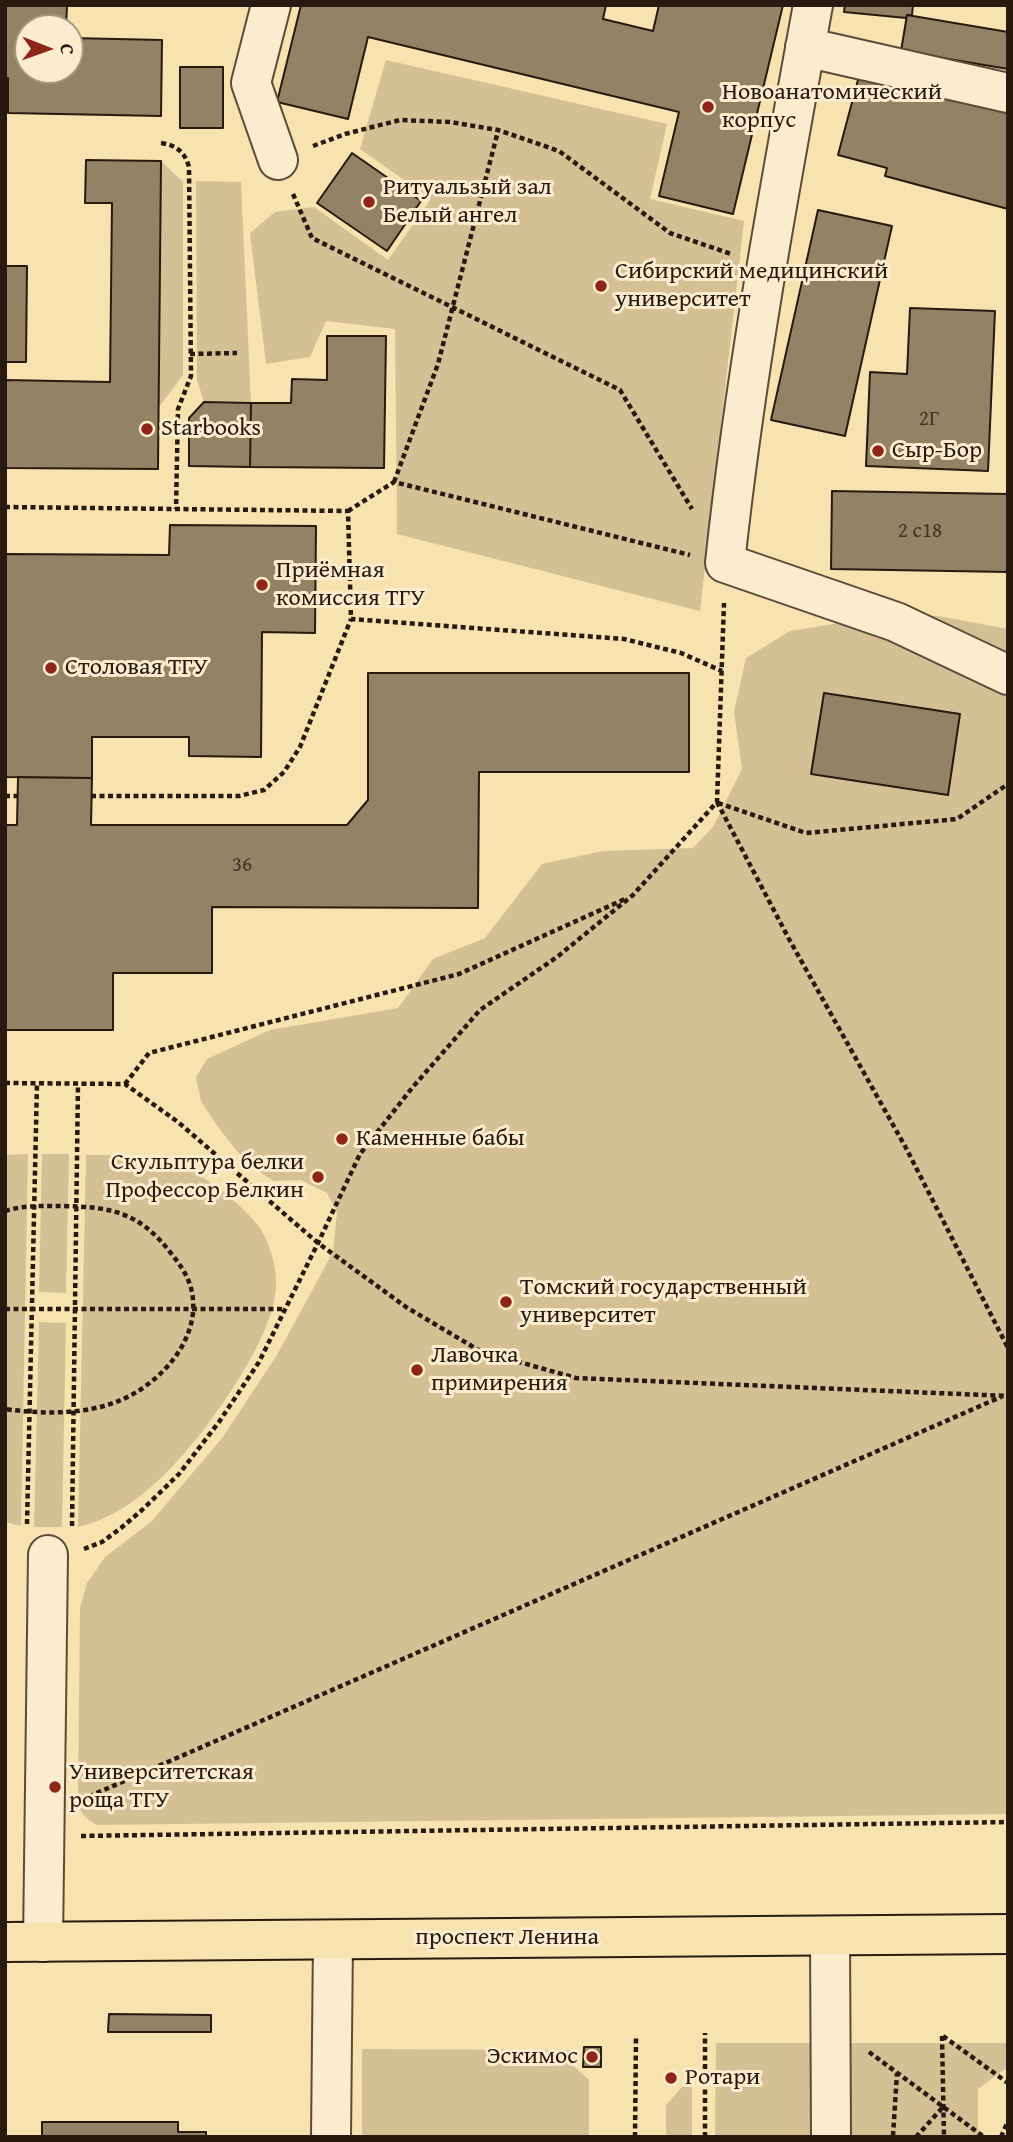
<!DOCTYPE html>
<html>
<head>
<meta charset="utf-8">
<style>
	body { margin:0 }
	#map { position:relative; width:1013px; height:2142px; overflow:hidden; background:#f8e2b0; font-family:"Gentium Book Plus",serif }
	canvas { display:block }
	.frame { position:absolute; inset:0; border:7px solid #281911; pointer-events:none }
	.north { position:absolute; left:14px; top:14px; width:70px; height:70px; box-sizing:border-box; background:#faeccc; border:2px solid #a69881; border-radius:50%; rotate:91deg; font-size:19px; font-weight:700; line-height:28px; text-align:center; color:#281911 }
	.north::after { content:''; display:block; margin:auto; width:24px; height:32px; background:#8f2418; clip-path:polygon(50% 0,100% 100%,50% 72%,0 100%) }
</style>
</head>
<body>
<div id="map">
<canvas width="1013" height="2142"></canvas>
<div class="frame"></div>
<div class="north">С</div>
</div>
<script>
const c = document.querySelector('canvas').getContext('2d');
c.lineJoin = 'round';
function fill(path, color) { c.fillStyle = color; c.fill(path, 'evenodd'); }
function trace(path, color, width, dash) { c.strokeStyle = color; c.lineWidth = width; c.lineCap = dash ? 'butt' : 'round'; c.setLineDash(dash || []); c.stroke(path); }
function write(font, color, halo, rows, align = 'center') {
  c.font = font + ' "Gentium Book Plus",serif'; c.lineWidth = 6; c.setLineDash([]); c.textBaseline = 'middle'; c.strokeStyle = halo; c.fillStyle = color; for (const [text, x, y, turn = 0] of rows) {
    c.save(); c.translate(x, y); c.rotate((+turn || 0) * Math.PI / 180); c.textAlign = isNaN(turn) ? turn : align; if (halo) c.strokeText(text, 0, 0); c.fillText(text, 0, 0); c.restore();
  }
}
const green = new Path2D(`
	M386,60L667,124L650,199L744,221L700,611L397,534L395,329L326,321L310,357L266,364L250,233L275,212L314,207L388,260L431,199L360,149Z
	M161,161L183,182V375L159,407Z
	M196,181L241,182L251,403L204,402L197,380Z
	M938,616L1008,629V1814L97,1825C79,1814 79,1810 78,1789L80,1608L87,1583L105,1557L152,1521L222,1438L277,1355L333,1252L337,1212L327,1193L301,1180L274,1181L248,1165L218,1127L201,1101L196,1077L207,1059L270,1030L398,1008L433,959L485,938L542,864L603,851L693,848L713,827L742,769L734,712L746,658L790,631L858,620Z
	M28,1154L21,1526L5,1522V1155Z
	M42,1154H69L66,1293L39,1292Z
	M86,1155C112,1155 139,1155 165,1160C195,1167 236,1199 256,1223C268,1237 276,1263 276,1282C277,1327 231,1393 205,1428C173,1469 131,1515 78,1527Z
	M39,1322L66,1323L62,1527H34Z
	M716,2043H1008V2067L978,2089V2137H715Z
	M362,2049L575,2050V2067L589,2080V2137H362Z
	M692,2076V2137H666V2105Z`);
const building = new Path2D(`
	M5,5L67,6L66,28H28V70H70V38L162,40L161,116L8,113V78H5Z
	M301,5H606L603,19L653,31L659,5H783L733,214L659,196L679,112L368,37L348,119L277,102Z
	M845,5H913L912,15H907L906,18L844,12Z
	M907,15L1008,32V69L901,51Z
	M180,67H223V128H180Z
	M859,76L1008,113V209L885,176L887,168L838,155Z
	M352,153L421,201L387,251L317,203Z
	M86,160L161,161L158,469L5,468V380L110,382L112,203H85Z
	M818,210L892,226L845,436L771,420Z
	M5,266H27L26,362H5Z
	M910,308L995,311L988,471L866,466L870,372L907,374Z
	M327,336H386L384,468L250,467L251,403H291L292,379L327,380Z
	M204,402L251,403L250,467L189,466V418Z
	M832,491L1008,494V572L831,569Z
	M170,525L316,526L315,633L262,632L261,757L189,756V737H92V778L5,777V554L169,555Z
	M368,673H689V772H479L478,908L212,907V973H113V1030H5V825H17L18,777L92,778L91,825H347L368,800Z
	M824,693L960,714L948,795L811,774Z
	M109,2014L211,2015V2032H108Z
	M584,2047H601V2067H583Z
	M42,2122H178V2132H206V2137H42Z`);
const path = new Path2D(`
	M161,143C176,145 185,152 189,167L191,376L178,409L176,509
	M313,146L345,134L400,120L450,122L498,130L559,151L670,233L731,254
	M293,194L312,238L620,390L692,509
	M190,354L237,353
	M394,482L438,364L498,131
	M5,507L348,511L351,619L624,639L681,653L722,671
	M348,511L394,482L690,555
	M5,796H17
	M91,796H239L264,790L284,772L300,747L351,619
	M717,802L789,939L906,1148L1008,1348
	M718,803L806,833L957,819L1008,784
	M5,1083L125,1084L178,1122L318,1243L406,1307L480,1351L576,1378L1008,1396
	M125,1084L149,1053L459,974L625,899
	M5,1211C24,1205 44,1206 63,1206C111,1207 139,1212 170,1252C179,1263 187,1274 191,1288C204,1338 159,1386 116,1402C82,1415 40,1414 5,1409
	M5,1309H285
	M27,1524L37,1083
	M72,1526L78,1084
	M84,1549L102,1542L121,1528L142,1510L179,1474L219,1422L259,1362L318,1243L360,1154L412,1088L480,1010L557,957L633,895L717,802L724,603
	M81,1800L1003,1396
	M81,1836L1008,1822
	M942,2036L944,2137
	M943,2036L1008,2083
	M869,2052L984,2137
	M893,2136L897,2073
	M635,2137L636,2035
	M705,2137V2033
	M916,2137L943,2107
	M1001,2137L1008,2121`);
const minor = new Path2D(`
	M271,5L251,83L278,160
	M813,5C779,191 745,376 725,563L896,622L1008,675
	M805,47L1008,93
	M830,1936L831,2137
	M43,1942L48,1555
	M331,2137L333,1940`);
const major = new Path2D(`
	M5,1942L1008,1934`);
const markers = [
	[708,107,7,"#8f2418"],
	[369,202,7,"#8f2418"],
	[601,286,7,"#8f2418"],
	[147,429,7,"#8f2418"],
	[878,451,7,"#8f2418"],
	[262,585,7,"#8f2418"],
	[51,668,7,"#8f2418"],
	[342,1139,7,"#8f2418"],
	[318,1177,7,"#8f2418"],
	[506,1302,7,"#8f2418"],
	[417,1370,7,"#8f2418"],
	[55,1787,7,"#8f2418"],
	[592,2057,7,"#8f2418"],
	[671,2078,7,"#8f2418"]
];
const numberNames = [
	["2Г",929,420],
	["2 с18",920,532],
	["36",242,866]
];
const poiNames = [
	["Новоанатомический",722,93],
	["корпус",722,121],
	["Ритуальзый зал",383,188],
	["Белый ангел",383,216],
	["Сибирский медицинский",615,272],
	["университет",615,300],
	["Starbooks",161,429],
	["Сыр-Бор",892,451],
	["Приёмная",276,571],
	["комиссия ТГУ",276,599],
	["Столовая ТГУ",65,668],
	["Каменные бабы",356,1139],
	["Скульптура белки",304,1163,"right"],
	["Профессор Белкин",304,1191,"right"],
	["Томский государственный",520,1288],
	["университет",520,1316],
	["Лавочка",431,1356],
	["примирения",431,1384],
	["Университетская",69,1773],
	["роща ТГУ",69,1801],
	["Эскимос",578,2057,"right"],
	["Ротари",685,2078]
];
const streetNames = [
	["проспект Ленина",507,1938]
];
fill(green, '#d5c095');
fill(building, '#948264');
trace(building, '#281911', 2);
trace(minor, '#5c4b39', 42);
trace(major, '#281911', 42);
trace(path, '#281911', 4.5, [5, 3.5]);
trace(minor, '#faeccc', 38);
trace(major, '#f8e2b0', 38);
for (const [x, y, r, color] of markers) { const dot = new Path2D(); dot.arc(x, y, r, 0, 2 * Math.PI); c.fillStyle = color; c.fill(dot); trace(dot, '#faeccc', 2.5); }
write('21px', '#433326', null, numberNames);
write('24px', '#281911', '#faeccc', poiNames, 'left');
write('24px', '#281911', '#faeccc', streetNames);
</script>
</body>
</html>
